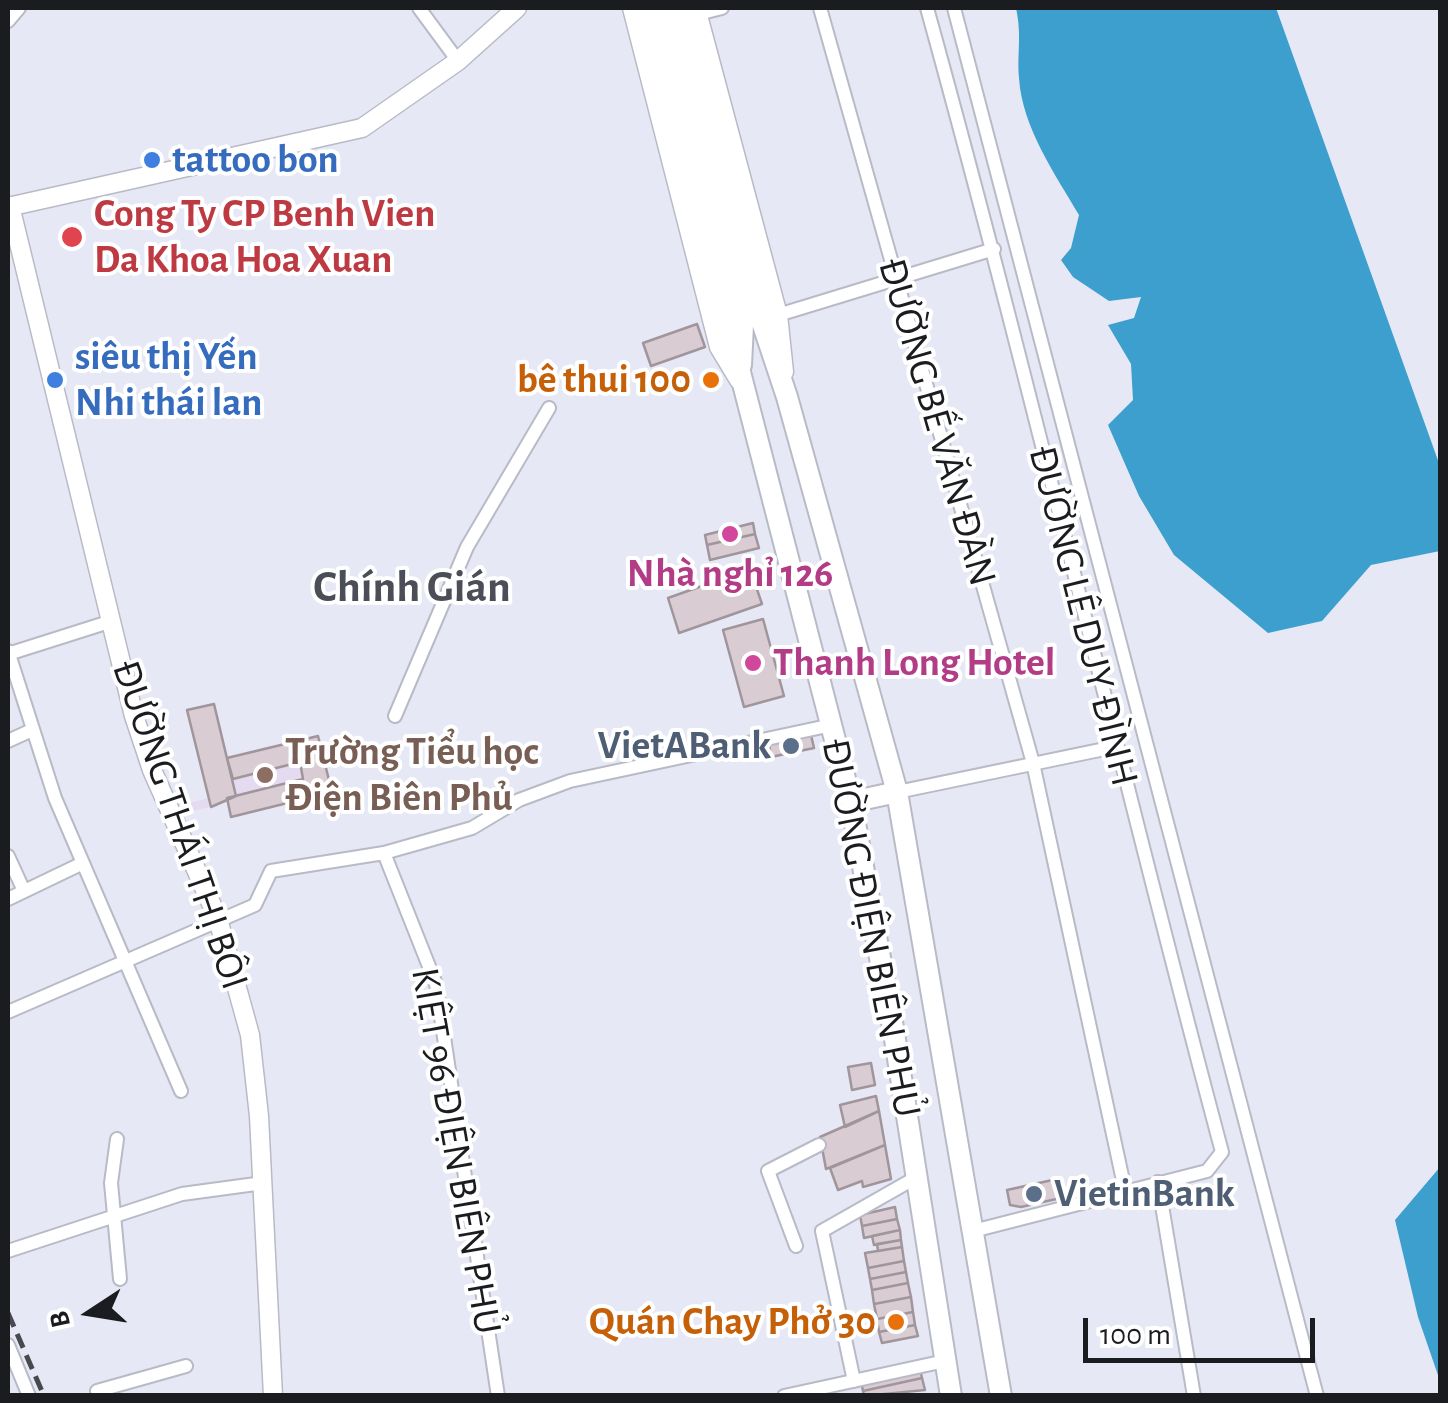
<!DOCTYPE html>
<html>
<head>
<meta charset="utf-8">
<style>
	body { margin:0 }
	#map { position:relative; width:1448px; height:1403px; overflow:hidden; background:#e6e9f5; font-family:"Alegreya Sans",sans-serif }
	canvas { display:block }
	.frame { position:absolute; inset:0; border:10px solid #1b1c20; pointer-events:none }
	.north { position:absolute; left:40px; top:1263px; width:100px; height:100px; -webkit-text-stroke:8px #fff; paint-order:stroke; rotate:258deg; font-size:28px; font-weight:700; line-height:40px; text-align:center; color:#1b1c20 }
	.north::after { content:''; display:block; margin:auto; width:35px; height:45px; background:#1b1c20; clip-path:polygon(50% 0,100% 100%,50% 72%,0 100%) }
	.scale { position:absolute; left:1083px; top:1318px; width:232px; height:45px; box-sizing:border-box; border:5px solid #1b1c20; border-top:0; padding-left:12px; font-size:30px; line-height:35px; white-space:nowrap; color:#1b1c20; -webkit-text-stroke:8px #fff; paint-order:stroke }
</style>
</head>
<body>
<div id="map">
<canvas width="1448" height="1403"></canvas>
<div class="frame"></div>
<div class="north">B</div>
<div class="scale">100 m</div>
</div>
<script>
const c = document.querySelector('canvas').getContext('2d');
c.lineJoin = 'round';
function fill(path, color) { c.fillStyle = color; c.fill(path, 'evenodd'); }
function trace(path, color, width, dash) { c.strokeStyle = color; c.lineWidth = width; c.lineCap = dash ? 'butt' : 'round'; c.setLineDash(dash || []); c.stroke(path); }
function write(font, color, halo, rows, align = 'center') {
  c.font = font + ' "Alegreya Sans",sans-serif'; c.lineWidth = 8; c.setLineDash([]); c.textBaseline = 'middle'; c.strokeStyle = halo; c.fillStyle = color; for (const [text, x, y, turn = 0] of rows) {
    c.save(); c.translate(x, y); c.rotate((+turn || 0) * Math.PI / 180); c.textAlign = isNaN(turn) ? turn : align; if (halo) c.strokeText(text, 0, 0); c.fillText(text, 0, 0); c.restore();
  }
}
const education = new Path2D(`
	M214,704L228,758L318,736L331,792L228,802L183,814L181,805L209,798L187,710Z`);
const water = new Path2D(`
	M1016,8H1276L1440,466V551L1371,565L1322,621L1268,633L1174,555L1139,496L1108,425L1133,400L1131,364L1108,325L1134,318L1141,297L1109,301L1073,277L1061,260L1071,248L1079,215C1055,174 1022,127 1019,78C1017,51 1022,37 1016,8Z
	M1440,1167V1381L1418,1317L1395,1220Z`);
const building = new Path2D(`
	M697,324L705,347L651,366L643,343Z
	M753,523L755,534L707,545L705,535Z
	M755,534L759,548L710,560L707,545Z
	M750,569L762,604L679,633L668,598Z
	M763,619L784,696L744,707L723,630Z
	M214,704L236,796L211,807L187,710Z
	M811,735L814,748L771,757L769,744Z
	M318,736L332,792L231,817L227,798L303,779L300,762L233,779L227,758Z
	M871,1063L875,1085L852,1090L848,1067Z
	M876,1096L879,1111L845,1127L840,1105Z
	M879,1111L885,1145L826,1169L820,1137Z
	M885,1145L891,1179L863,1187L862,1181L838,1190L830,1168Z
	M1057,1179L1061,1198L1021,1207L1010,1205L1007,1190Z
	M895,1207L897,1219L862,1226L860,1215Z
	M897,1219L900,1230L864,1238L862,1226Z
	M900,1230L901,1240L874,1245L872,1236Z
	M901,1240L902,1247L878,1251L877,1244Z
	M902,1247L904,1261L868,1268L865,1253Z
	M904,1261L906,1272L870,1279L868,1268Z
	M906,1272L908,1283L872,1290L870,1279Z
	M908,1283L911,1297L874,1304L872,1290Z
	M911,1297L913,1312L877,1319L874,1304Z
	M913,1312L915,1325L879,1332L877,1319Z
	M915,1325L918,1336L882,1343L879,1332Z
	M920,1369L922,1378L863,1391L861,1381Z
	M922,1378L925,1390L864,1396L863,1391Z`);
const street = new Path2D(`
	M419,8L458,61
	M820,8L1033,763L1125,1190
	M927,8C1032,387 1120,771 1222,1152L1207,1171L973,1231
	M954,8L1317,1396
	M698,14L722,8
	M8,21L19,8
	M778,315L994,249
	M8,651L55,798L181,1091
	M8,654L112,621
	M395,716L467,547L549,408
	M8,741L32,730
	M897,792L1114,747
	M384,853L436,984L498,1396
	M8,856L24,891
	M8,899L83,863
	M8,1012L255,905L271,871L384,853L472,828L519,800L570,781L832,725
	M117,1139L111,1183L120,1279
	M1158,1182L1194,1396
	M796,1246L768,1171L819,1145
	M8,1251L182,1194L263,1183
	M8,1345L29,1396
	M854,1381L822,1231L917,1177
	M97,1391L186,1366
	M784,1396L945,1361`);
const secondary = new Path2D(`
	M632,8L719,347L739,380
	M696,8L778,315L784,372
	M10,206L134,716L152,770L218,919L250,1035L259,1116L273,1396
	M8,207L362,128L458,61L517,8`);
const primary = new Path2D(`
	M646,8L851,802L894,1033L951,1396
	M662,8L743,325L741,365
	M678,8L760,316L787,397L897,792L1001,1396
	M851,802L897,792`);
const rail = new Path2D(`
	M8,1313L44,1396`);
const markers = [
	[152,160,10,"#3f7fe0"],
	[72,237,12,"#e0444e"],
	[55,380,10,"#3f7fe0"],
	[711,380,10,"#e8710a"],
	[730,534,10,"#d1479c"],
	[753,663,10,"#d1479c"],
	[791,746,10,"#5c6f8a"],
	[265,775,10,"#8d6e63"],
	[1034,1194,10,"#5c6f8a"],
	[896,1322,10,"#e8710a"]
];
const shopNames = [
	["tattoo bon",172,160],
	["siêu thị Yến",75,357],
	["Nhi thái lan",75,403]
];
const healthNames = [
	["Cong Ty CP Benh Vien",94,214],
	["Da Khoa Hoa Xuan",94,260]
];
const foodNames = [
	["bê thui 100",691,380],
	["Quán Chay Phở 30",876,1322]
];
const streetNames = [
	["ĐƯỜNG BẾ VĂN ĐÀN",937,422,74],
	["ĐƯỜNG LÊ DUY ĐÌNH",1083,616,76],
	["ĐƯỜNG THÁI THỊ BÔI",180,825,71],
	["ĐƯỜNG ĐIỆN BIÊN PHỦ",871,928,79],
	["KIỆT 96 ĐIỆN BIÊN PHỦ",456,1151,80]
];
const hotelNames = [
	["Nhà nghỉ 126",730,574],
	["Thanh Long Hotel",773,663,"left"]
];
const serviceNames = [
	["VietABank",771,746],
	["VietinBank",1054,1194,"left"]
];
const educationNames = [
	["Trường Tiểu học",285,752],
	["Điện Biên Phủ",285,798]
];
const quarterNames = [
	["Chính Gián",412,587]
];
fill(education, '#e5dbf0');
fill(water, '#3c9fcd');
fill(building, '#d9cdd3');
trace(building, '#a1959c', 2.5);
trace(street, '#b8bac6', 16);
trace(secondary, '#b8bac6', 21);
trace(primary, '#b8bac6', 24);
trace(street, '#fff', 12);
trace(secondary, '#fff', 18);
trace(primary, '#fff', 20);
trace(rail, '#48494f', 5, [15, 8]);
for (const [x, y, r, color] of markers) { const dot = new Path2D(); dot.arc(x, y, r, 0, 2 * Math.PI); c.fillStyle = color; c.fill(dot); trace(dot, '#fff', 4); }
write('bold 40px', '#366cbe', '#fff', shopNames, 'left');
write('bold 40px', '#be3a42', '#fff', healthNames, 'left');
write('bold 40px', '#c56008', '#fff', foodNames, 'right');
write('40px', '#1b1c20', '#fff', streetNames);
write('bold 40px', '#b23c85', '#fff', hotelNames);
write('bold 40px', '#4e5e75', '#fff', serviceNames, 'right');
write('bold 40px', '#785e54', '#fff', educationNames, 'left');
write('bold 45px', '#4b4d57', '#fff', quarterNames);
</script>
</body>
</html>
